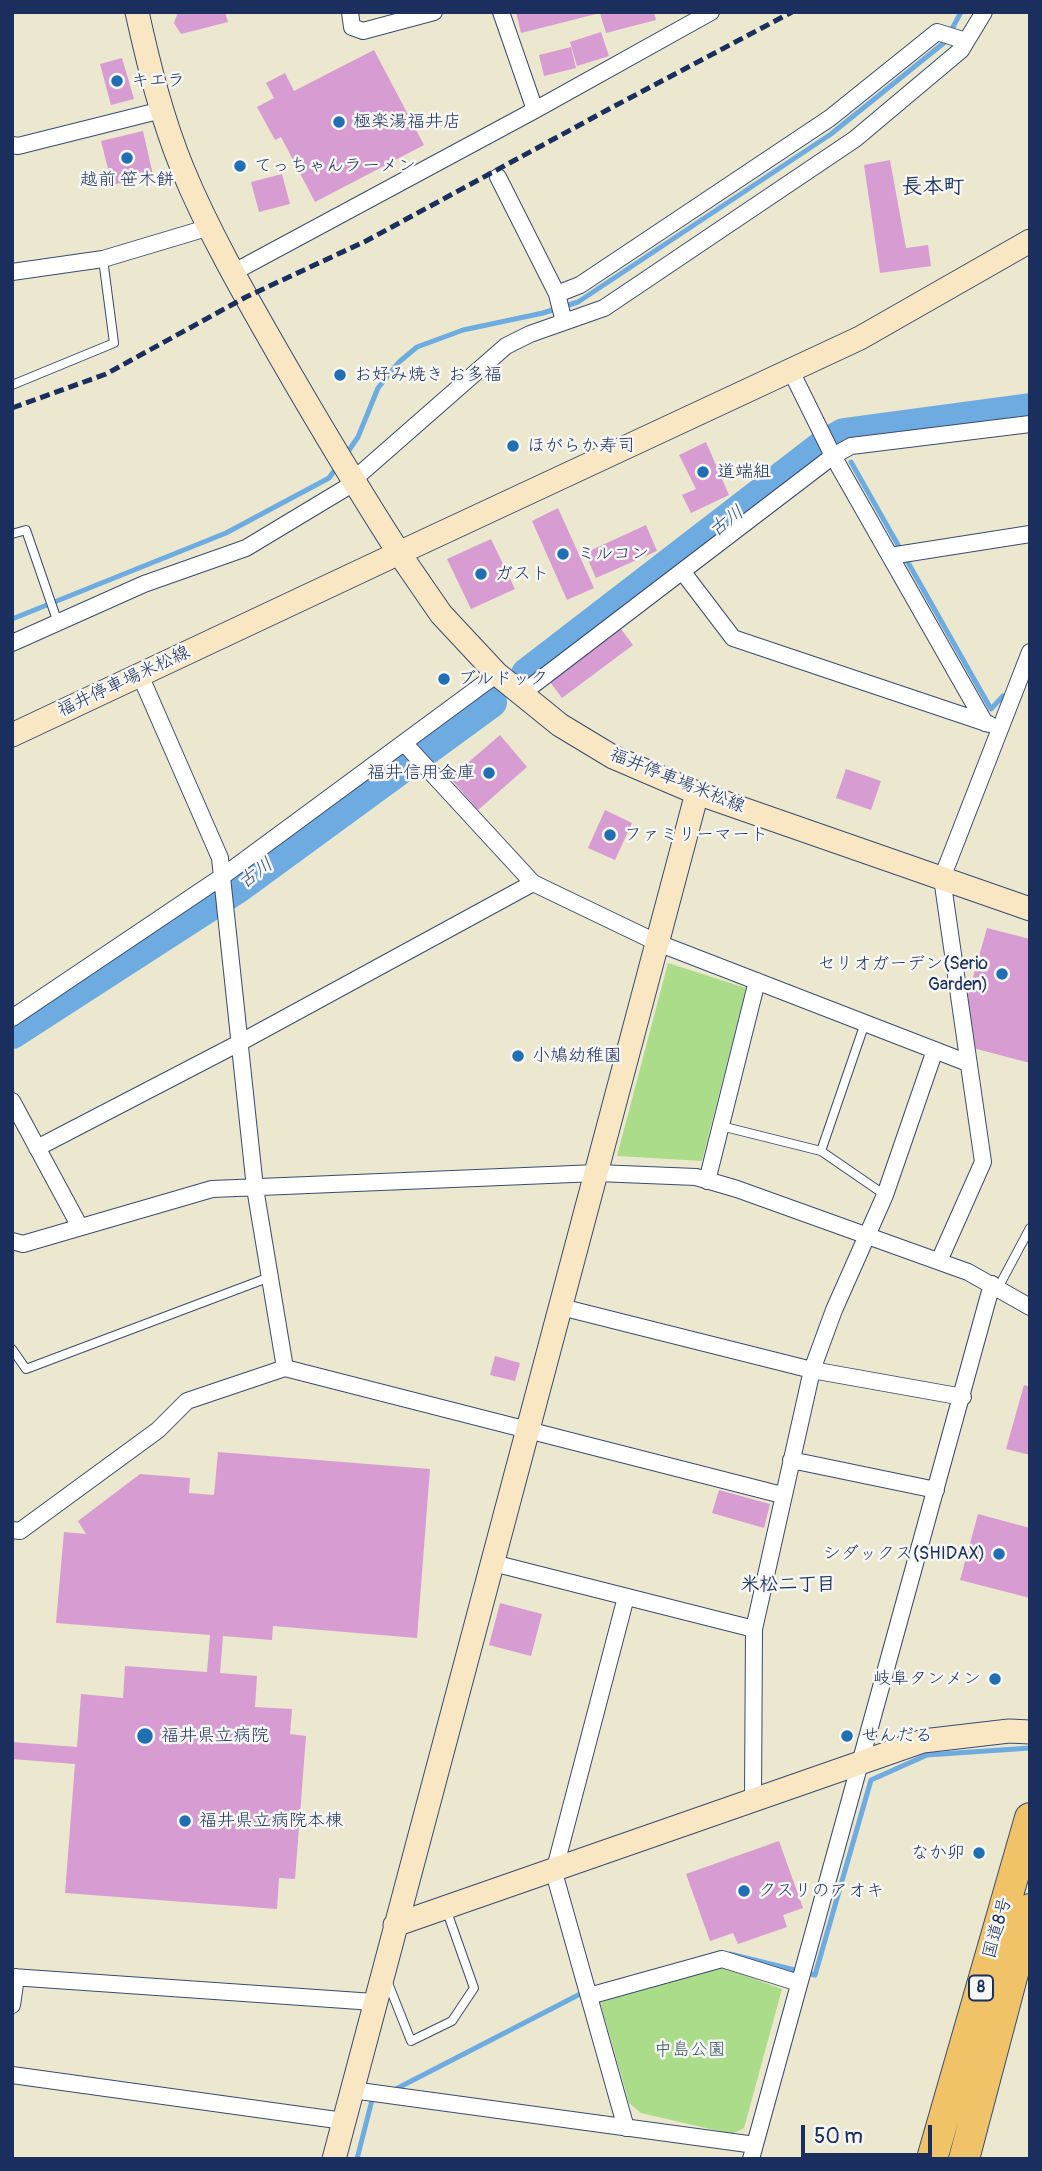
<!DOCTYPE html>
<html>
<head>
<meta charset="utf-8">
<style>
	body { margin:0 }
	#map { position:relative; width:1042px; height:2171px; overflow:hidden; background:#ebe8cf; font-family:Pangolin,sans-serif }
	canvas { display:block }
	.frame { position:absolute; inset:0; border:14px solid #1b2f5e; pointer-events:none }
	.scale { position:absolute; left:801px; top:2125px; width:131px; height:32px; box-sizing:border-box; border:4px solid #1b2f5e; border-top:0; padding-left:9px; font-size:21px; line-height:24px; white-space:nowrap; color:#1b2f5e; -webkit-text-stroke:5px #f6f6f2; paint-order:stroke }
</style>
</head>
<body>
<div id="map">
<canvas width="1042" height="2171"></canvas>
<div class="frame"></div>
<div class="scale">50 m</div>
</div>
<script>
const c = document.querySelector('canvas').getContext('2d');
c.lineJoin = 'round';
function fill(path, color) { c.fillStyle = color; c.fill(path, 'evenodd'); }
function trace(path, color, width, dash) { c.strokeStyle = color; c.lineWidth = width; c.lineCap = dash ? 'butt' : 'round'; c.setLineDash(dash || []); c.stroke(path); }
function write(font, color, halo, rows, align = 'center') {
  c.font = font + ' Pangolin,"Klee One",sans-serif'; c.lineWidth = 5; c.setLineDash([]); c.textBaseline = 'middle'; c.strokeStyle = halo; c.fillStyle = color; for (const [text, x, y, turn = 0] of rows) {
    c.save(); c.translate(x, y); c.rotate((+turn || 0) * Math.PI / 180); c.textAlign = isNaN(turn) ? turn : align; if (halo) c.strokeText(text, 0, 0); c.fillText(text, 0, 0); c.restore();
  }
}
const green = new Path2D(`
	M668,963L746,988L702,1161L617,1156Z
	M719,1966L782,1989L744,2128L732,2134L641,2113L629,2103L599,1998Z`);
const stream = new Path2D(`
	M345,456L358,437L378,388L399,362L417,347L463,330L543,313L578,302L831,134L945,42L961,12
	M851,462L991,709L1003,696
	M12,619L226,533L329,478L337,467
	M730,1954L815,1975L871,1780L927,1755L1030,1748
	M392,2091L586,1991
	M357,2159L372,2100L377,2098`);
const river = new Path2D(`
	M527,674L823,446L844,434L1030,409
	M12,1033L238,887L491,702`);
const building = new Path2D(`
	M178,12H225L228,22L181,34L174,23Z
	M516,12H654L656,20L606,33L600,13L521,33Z
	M601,32L609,56L577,66L570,42Z
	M571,47L576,68L544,76L539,55Z
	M374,50L424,145L315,202L281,137L275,140L257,107L274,98L266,83L285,73L294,91Z
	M122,58L134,99L111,105L100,64Z
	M143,131L153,175L112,185L101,141Z
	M890,160L906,248L928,245L931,266L880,273L864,165Z
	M282,174L290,204L259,212L251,182Z
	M706,442L729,495L691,513L682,495L696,489L679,455Z
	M558,508L594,588L567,600L532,521Z
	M646,525L657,551L596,578L585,553Z
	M491,539L515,589L471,609L447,559Z
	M621,629L633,645L562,698L550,682Z
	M500,735L527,767L478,810L450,778Z
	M846,769L881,781L871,810L836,798Z
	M605,810L632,823L615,860L588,848Z
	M987,928L1030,939V1063L973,1048L964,1009Z
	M495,1356L520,1363L515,1381L490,1375Z
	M1024,1385L1030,1387V1455L1006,1449Z
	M218,1452L430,1469L417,1638L273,1626L272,1640L223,1636L220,1673L257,1676L255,1707L292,1709L290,1734L306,1736L295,1879L279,1878L277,1909L65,1893L75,1764L12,1759V1742L77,1747L81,1694L123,1698L125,1666L207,1672L210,1635L56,1623L64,1532L86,1534L78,1521L140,1474L190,1478L189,1493L214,1495Z
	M719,1490L770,1504L764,1528L712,1513Z
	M978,1514L1030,1528V1598L960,1580Z
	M500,1603L542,1614L531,1656L489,1645Z
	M779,1841L803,1908L783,1915L787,1927L738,1944L733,1933L710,1941L686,1874Z`);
const lane = new Path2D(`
	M12,385L114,343L103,259
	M12,534L26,530L58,623
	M721,1126L821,1151L885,1195
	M821,1151L865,1023
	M998,1288L1030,1228
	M12,1349L26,1369L270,1277
	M388,1983L411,2041L452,2021L474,1988L446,1909`);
const street = new Path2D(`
	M350,12L352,27L363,31L434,12
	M501,12L535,110
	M12,145L18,146L162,110
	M498,177L557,294L564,322
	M12,272L103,259L210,227
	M234,272L535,110L711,12
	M557,294L580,285L830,118L937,32L966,41
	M791,371L833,456L985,723
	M352,481L506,346L530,334L604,308L855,139L961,50L984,12
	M890,556L1030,534
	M682,571L733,638L989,724
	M12,643L144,584L246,548L354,483
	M140,675L220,858L255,1188L285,1368
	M520,695L833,456L851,446L1030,424
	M404,743L533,883L658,943L968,1063
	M12,1018L223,876L497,674
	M12,1101L80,1227
	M37,1148L241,1042L533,883
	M707,1181L757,981
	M12,1241L23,1244L212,1189L597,1173L696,1177L737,1189L968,1272L1030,1307
	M939,1261L983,1162L942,878L1030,652
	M561,1307L812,1370L963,1397
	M791,1460L936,1490
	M12,1530L20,1531L158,1430L187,1401L285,1368L782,1495
	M493,1563L754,1629
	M753,1799L754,1629L812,1370L834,1310L885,1195L935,1050
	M555,1868L626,1597
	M553,1869L626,2128
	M12,1977L374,2002
	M589,1996L722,1959L799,1983
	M12,2005L16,1977
	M12,2075L344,2121
	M352,2090L755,2145
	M751,2159L992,1284`);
const secondary = new Path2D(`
	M137,12C149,66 162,119 183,170C210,235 246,297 281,358C319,424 358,489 399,553L860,338L1030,241
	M12,735L399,553L441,614L497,674L560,725L613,757L697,793L1030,909
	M395,1925L923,1741L1009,1731L1030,1732
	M334,2159L697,793`);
const highway = new Path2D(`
	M932,2159L1030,1818
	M964,2159L1030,1909`);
const rail = new Path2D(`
	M12,408L106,374L246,297L366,241L609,109L792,12`);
const markers = [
	[117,81,7,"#1f6fb2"],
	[339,122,7,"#1f6fb2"],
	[127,158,7,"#1f6fb2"],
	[240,166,7,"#1f6fb2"],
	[340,375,7,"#1f6fb2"],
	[513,446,7,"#1f6fb2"],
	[703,472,7,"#1f6fb2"],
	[563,554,7,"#1f6fb2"],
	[481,574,7,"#1f6fb2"],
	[444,679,7,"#1f6fb2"],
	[489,773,7,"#1f6fb2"],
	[610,835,7,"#1f6fb2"],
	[1002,974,7,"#1f6fb2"],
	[518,1056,7,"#1f6fb2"],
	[999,1554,7,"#1f6fb2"],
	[995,1679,7,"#1f6fb2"],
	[145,1736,9,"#1f6fb2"],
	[847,1736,7,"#1f6fb2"],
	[185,1821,7,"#1f6fb2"],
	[979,1853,7,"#1f6fb2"],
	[744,1891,7,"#1f6fb2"]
];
const shields = [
	[981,1988,24]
];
const shieldNames = [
	["8",981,1988]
];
const poiNames = [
	["キエラ",131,81],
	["極楽湯福井店",353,122],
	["てっちゃんラーメン",254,166],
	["越前 笹木餅",127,180,"center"],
	["お好み焼き お多福",354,375],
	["ほがらか寿司",527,446],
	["道端組",717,472],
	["ミルコン",577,554],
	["ガスト",495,574],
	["ブルドック",458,679],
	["福井信用金庫",475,773,"right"],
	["ファミリーマート",624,835],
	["セリオガーデン(Serio",988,964,"right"],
	["Garden)",988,985,"right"],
	["小鳩幼稚園",532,1056],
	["シダックス(SHIDAX)",985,1554,"right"],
	["岐阜タンメン",981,1679,"right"],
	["福井県立病院",161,1736],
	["せんだる",861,1736],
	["福井県立病院本棟",199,1821],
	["なか卯",965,1853,"right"],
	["クスリのアオキ",758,1891]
];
const streetNames = [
	["福井停車場米松線",124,682,-25],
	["福井停車場米松線",677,781,22],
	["国道8号",998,1928,-74]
];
const parkNames = [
	["中島公園",690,2050]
];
const waterNames = [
	["古川",727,522,-37],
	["古川",256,874,-36]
];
const neighbourhoodNames = [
	["米松二丁目",788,1585]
];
const quarterNames = [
	["長本町",933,188]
];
fill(green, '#abdc8a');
trace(stream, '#6eabe0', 5);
trace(river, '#6eabe0', 32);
fill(building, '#d79cd2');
trace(lane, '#3a4b6f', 10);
trace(street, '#3a4b6f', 18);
trace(secondary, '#3a4b6f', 25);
trace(highway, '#3a4b6f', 32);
trace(lane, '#fff', 8);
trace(street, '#fff', 16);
trace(secondary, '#f9e7c3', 23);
trace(highway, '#f0c369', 30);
trace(rail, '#1b2f5e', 5, [10, 5]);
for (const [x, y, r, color] of markers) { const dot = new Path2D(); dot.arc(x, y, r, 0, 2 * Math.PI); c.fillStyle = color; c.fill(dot); trace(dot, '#f6f6f2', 2.5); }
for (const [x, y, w] of shields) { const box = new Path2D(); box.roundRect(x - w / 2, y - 12.5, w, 25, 5); c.fillStyle = '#f6f6f2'; c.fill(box); trace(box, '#1b2f5e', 2); }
write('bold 16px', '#1b2f5e', null, shieldNames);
write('18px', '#1b2f5e', '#f6f6f2', poiNames, 'left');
write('18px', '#1b2f5e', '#f6f6f2', streetNames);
write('18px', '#3f5a69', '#f6f6f2', parkNames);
write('italic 19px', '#345485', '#f6f6f2', waterNames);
write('bold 19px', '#1b2f5e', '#f6f6f2', neighbourhoodNames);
write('bold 21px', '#1b2f5e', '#f6f6f2', quarterNames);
</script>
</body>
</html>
